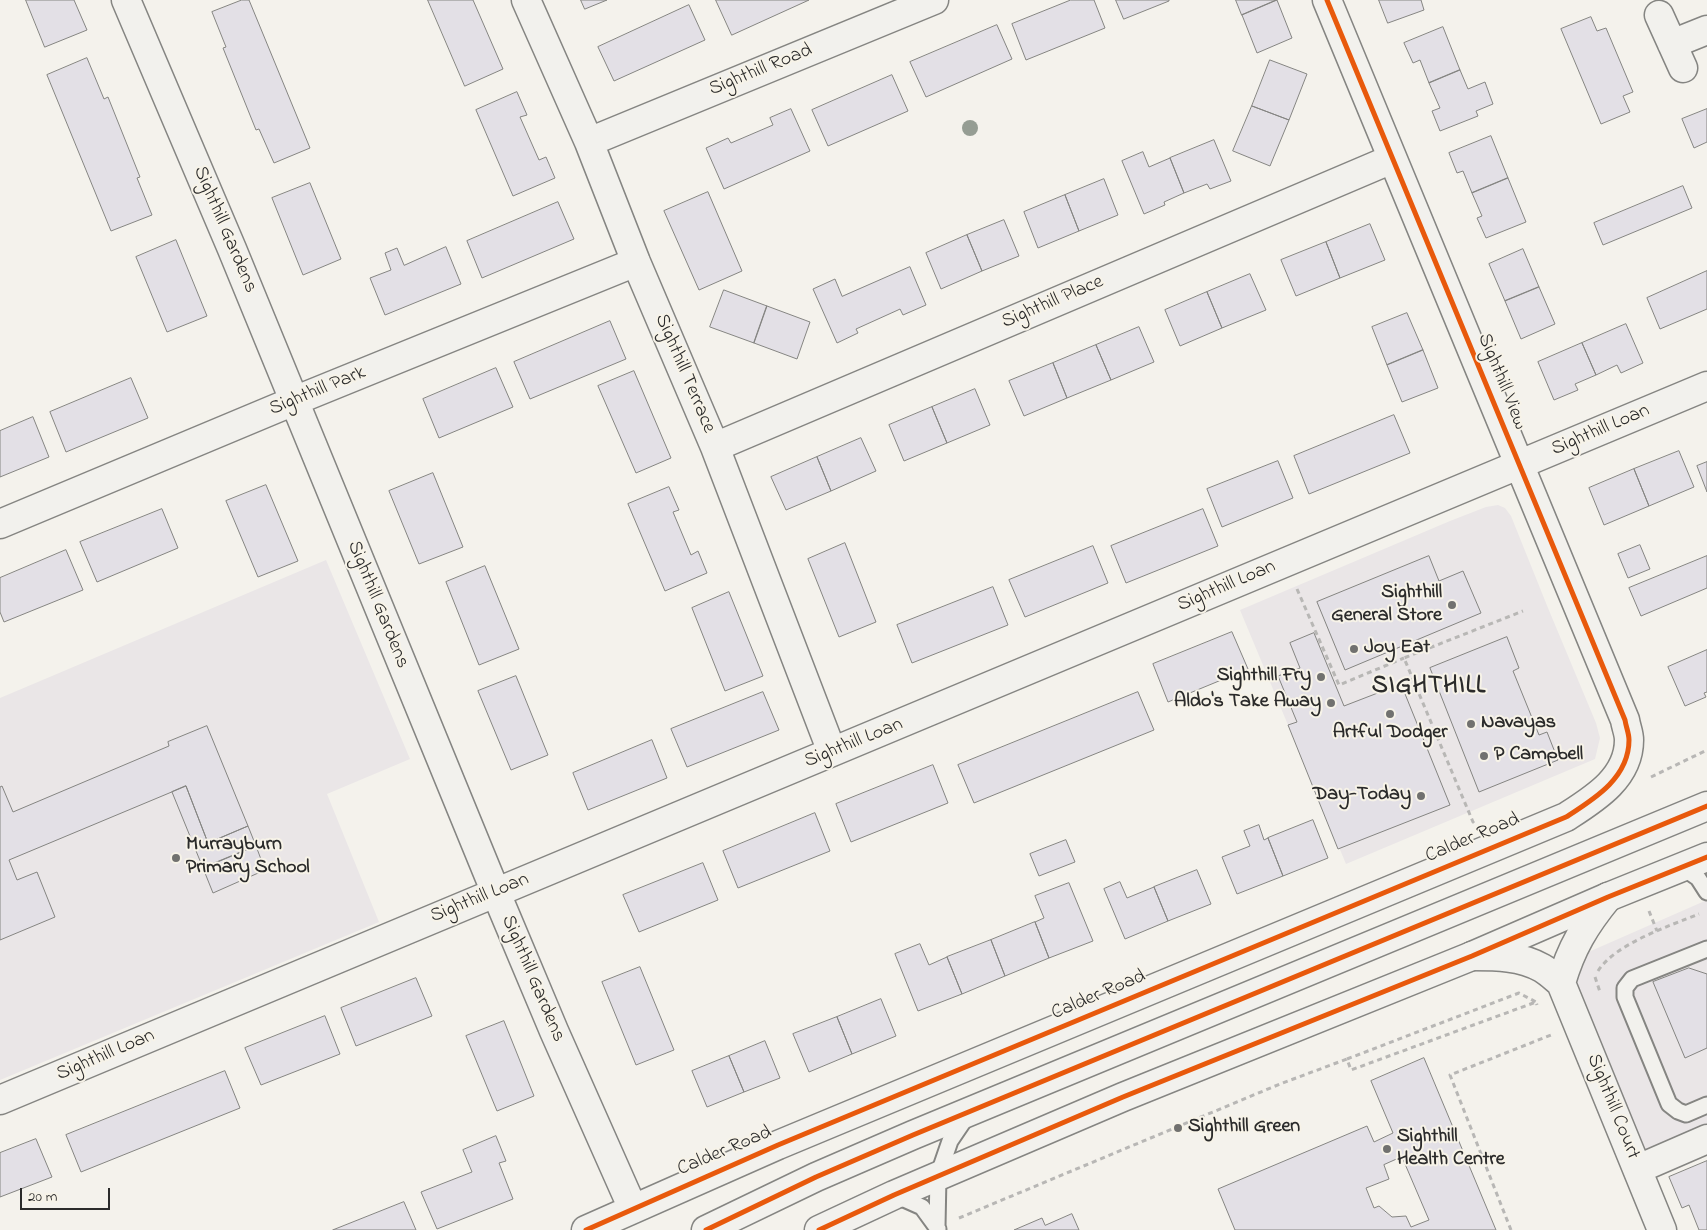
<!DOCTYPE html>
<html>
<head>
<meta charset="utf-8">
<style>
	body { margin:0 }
	#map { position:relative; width:1707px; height:1230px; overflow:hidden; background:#f4f2ec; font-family:"Indie Flower",sans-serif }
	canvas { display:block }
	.scale { position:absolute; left:20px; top:1188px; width:90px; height:22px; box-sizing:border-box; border:2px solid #2b2b2b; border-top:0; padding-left:6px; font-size:15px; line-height:18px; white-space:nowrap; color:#2b2b2b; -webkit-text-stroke:4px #f7f3e8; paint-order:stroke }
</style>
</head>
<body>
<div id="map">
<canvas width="1707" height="1230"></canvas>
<div class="scale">20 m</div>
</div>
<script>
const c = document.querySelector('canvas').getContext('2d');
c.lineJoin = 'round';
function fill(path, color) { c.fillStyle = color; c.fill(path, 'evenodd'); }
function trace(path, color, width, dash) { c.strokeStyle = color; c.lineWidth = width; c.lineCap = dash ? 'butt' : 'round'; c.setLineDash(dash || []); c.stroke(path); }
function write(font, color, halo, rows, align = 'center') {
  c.font = font + ' "Indie Flower",sans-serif'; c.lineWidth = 4; c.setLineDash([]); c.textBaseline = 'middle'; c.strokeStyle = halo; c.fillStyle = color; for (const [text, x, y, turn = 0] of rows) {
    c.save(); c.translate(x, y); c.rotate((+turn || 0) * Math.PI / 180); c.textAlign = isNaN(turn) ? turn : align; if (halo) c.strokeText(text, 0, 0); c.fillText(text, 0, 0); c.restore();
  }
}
const built = new Path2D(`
	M1498,505L1505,508L1511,516L1548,608L1596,723L1600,738L1595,759L1346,864L1240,610L1450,521L1486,507Z
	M326,560L410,759L327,794L379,922L0,1080V698Z
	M1707,900V1150L1650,1174L1575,986L1578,971L1584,954Z`);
const building = new Path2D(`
	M26,0H74L87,30L45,47Z
	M242,0H249L310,148L274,163L259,129L256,130L223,48L226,47L212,12Z
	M428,0H473L503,69L465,86Z
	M581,0H607L585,9Z
	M716,0H809L732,35Z
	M1071,0H1094L1105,28L1026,60L1012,24Z
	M1116,0H1169V1L1124,19Z
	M1236,0H1277L1242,15Z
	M1277,0L1292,38L1257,53L1242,15Z
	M1379,0H1421L1424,10L1388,23Z
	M689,5L705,40L614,81L598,47Z
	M1591,17L1597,31L1606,28L1633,92L1623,96L1630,112L1601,124L1561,29Z
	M997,25L1012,59L926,97L910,62Z
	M1443,27L1460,70L1429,83L1420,60L1413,63L1404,43Z
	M87,58L104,99L108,97L140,177L137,178L152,215L111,231L47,75Z
	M1270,60L1307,74L1289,120L1252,106Z
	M1460,70L1468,89L1485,82L1493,104L1476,111L1478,116L1440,131L1432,111L1440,108L1429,83Z
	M892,75L908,111L828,146L812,110Z
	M517,92L527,115L520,117L539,160L546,157L555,178L513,196L476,110Z
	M1252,106L1289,120L1270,166L1233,151Z
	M791,109L810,151L724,189L706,148L728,138L731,143L773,125L770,118Z
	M1707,109V142L1694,148L1682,119Z
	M1491,136L1508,178L1472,193L1463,171L1457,173L1449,153Z
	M1214,140L1231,181L1210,189L1207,184L1184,193L1170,158Z
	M1143,152L1149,167L1170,158L1184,193L1164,202L1165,205L1144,214L1122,161Z
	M1508,178L1526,222L1486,238L1477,218L1482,216L1472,193Z
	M1104,179L1118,215L1079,231L1065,195Z
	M310,183L341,259L303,275L272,198Z
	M1683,186L1692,208L1603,245L1594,223Z
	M708,192L742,271L699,290L664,211Z
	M1065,195L1079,231L1038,248L1024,212Z
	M558,202L574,239L482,278L467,241Z
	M1004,220L1019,256L982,271L967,235Z
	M1370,224L1385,260L1340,278L1326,242Z
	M967,235L982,271L941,289L926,253Z
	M176,240L207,316L167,332L136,257Z
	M1326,242L1340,278L1296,296L1281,260Z
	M446,247L461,284L385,315L370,278L391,270L385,253L397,248L404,265Z
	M1523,249L1539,287L1505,301L1489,264Z
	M910,267L926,305L903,315L900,309L898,310L856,329L858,333L837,343L813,289L835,279L842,296Z
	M1707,271V309L1660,329L1647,298Z
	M1250,274L1266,310L1222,328L1207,292Z
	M1539,287L1555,324L1521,339L1505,301Z
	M724,290L767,306L754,343L710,327Z
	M1207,292L1222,328L1180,346L1165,310Z
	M767,306L810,322L797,359L754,343Z
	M1407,313L1423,350L1387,365L1372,327Z
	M610,321L626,359L530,399L514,362Z
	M1626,324L1643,363L1621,373L1617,365L1596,375L1582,343Z
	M1139,327L1154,362L1111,380L1096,345Z
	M1582,343L1596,375L1575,384L1578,390L1554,400L1538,362Z
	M1096,345L1111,380L1067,398L1053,363Z
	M1423,350L1438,388L1402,402L1387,365Z
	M1053,363L1067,398L1024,416L1009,381Z
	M496,368L513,407L439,438L423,399Z
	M634,371L671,458L636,473L598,386Z
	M131,378L148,418L66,452L50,412Z
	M975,389L990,425L947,443L932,407Z
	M932,407L947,443L904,461L889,425Z
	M1394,415L1410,453L1309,494L1294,456Z
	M33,417L49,457L0,477V431Z
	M861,438L876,471L831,491L817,457Z
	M1679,451L1694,487L1649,506L1634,469Z
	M817,457L831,491L786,510L771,477Z
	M1278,461L1293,498L1222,527L1207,489Z
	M1707,462V492L1697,466Z
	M1634,469L1649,506L1604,525L1589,488Z
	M433,473L463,547L419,564L389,491Z
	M266,485L298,561L258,577L226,501Z
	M669,487L679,510L673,512L691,555L698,551L707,573L665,591L628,504Z
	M162,509L178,548L97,582L80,542Z
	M1203,509L1218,546L1126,583L1111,546Z
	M845,543L876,622L839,637L808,559Z
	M1640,545L1650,569L1628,578L1618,554Z
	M1093,546L1108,583L1025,617L1009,580Z
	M66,550L83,590L4,622L0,612V578Z
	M1429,556L1439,581L1463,571L1481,613L1345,670L1317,602Z
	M1707,556V588L1641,616L1629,588Z
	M485,566L519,649L479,665L446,582Z
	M993,587L1008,625L912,663L897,625Z
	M729,592L763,676L725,691L692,608Z
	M1232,632L1248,669L1168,702L1153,664Z
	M1314,633L1344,706L1401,684L1450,805L1338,849L1288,725L1297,722L1278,676L1300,668L1290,643Z
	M1507,637L1519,668L1513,671L1539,735L1547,732L1558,760L1479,792L1430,668Z
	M1707,650V692L1704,693L1706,697L1685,706L1668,667Z
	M516,676L548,755L511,770L478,691Z
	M763,692L779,730L687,767L671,729Z
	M1138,692L1154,730L974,803L958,765Z
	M207,726L248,826L208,843L186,786L9,860L17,880L37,872L55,917L0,940V787L2,786L13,812L169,746L168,742Z
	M652,740L667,778L588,810L573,773Z
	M933,765L948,803L851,842L836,804Z
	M186,786L208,843L248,826L256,846L203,868L172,792Z
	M815,813L830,851L738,888L723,851Z
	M1313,820L1328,858L1283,876L1268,838Z
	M1259,825L1264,840L1268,838L1283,876L1237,894L1222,857L1250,846L1244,831Z
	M1066,840L1075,862L1039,876L1030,854Z
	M256,846L265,870L213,893L203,868Z
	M703,863L718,900L639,932L623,895Z
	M1197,870L1211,904L1168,921L1154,887Z
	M1120,882L1127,898L1154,887L1168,921L1125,939L1104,889Z
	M1069,883L1093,941L1049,958L1035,922L1044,918L1035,896Z
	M1035,922L1049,958L1005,976L991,940Z
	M991,940L1005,976L962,994L947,957Z
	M920,944L929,965L947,957L962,994L918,1011L895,954Z
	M640,967L674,1050L636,1065L602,982Z
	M1689,968L1707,974V1048L1685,1058L1653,982Z
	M416,978L432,1016L356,1046L341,1008Z
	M881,999L896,1036L852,1054L837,1017Z
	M325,1016L340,1054L261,1085L245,1048Z
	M837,1017L852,1054L809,1072L793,1034Z
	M504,1021L534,1096L497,1111L466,1036Z
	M765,1041L780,1078L744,1092L729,1056Z
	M729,1056L744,1092L707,1107L692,1071Z
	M1424,1058L1496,1230H1235L1218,1189L1367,1126L1374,1142L1393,1133L1371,1081ZM1402,1157L1429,1220L1411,1227L1406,1216L1392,1217L1379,1206L1374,1208L1366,1188L1389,1179L1384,1165Z
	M225,1071L240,1108L81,1172L66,1135Z
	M496,1136L506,1161L499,1163L513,1199L437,1229L421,1192L472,1172L463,1150Z
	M36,1139L52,1177L0,1197V1153Z
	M1707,1161V1230H1699L1689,1205L1682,1208L1669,1177Z
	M404,1202L416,1230H333Z
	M1072,1214L1079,1230H1014L1042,1218L1045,1225Z`);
const path = new Path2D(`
	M1297,589L1339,685L1404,658
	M1651,777L1707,750
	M1474,821L1473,822L1404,658L1523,611
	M1649,911L1657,931
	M1598,971C1615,944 1669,926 1699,914
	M1595,977L1600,992
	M1347,1059L1519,993L1536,1002
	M959,1218L1280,1084L1347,1059L1351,1070L1536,1002L1537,1005
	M1511,1230L1450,1075L1551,1035`);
const service = new Path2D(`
	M1682,867L1698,878L1707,892
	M1707,949L1632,979L1625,988V997L1669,1104L1678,1111L1686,1114L1707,1105
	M895,1195L922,1207L938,1229
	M937,1227L938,1176L950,1141L967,1116`);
const minor = new Path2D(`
	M126,0L232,249L496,893L554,1031L633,1209
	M526,0L589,142L636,262L715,447L832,752
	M1659,15L1683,68
	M1672,44L1707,30
	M589,142L934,0
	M715,447L1392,159
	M0,524L294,401L636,262
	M1472,956C1496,956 1521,956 1542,968C1549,972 1555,978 1561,983L1662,1230
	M1561,983C1571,948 1585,925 1608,897
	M0,1100C568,860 1139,627 1707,386
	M1638,1169L1707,1139
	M586,1230L778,1145L1566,817C1594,799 1629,778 1629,740C1629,733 1626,727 1625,720C1527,480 1425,241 1327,0`);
const primary = new Path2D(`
	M706,1230L816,1177L913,1135L1707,806
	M819,1230L894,1195L1123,1097L1472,956L1608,897L1707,857`);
const cycleway = new Path2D(`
	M586,1230L778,1145L1566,817C1594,799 1629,778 1629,740C1629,733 1626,727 1625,720C1527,480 1425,241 1327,0
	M706,1230L816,1177L913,1135L1707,806
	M819,1230L894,1195L1123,1097L1472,956L1608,897L1707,857`);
const trees = [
	[970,128]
];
const markers = [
	[1452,605,5,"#71716f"],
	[1354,649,5,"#71716f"],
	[1321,677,5,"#71716f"],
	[1331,703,5,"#71716f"],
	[1390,714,5,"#71716f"],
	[1471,724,5,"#71716f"],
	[1484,756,5,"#71716f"],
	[1421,796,5,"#71716f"],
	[176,858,5,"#71716f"],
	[1178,1128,5,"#71716f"],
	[1387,1149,5,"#71716f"]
];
const streetNames = [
	["Sighthill Road",761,71,-22],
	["Sighthill Gardens",224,230,67],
	["Sighthill Place",1053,303,-23],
	["Sighthill Terrace",684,374,67],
	["Sighthill View",1501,382,68],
	["Sighthill Park",318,392,-22],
	["Sighthill Loan",1601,431,-23],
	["Sighthill Loan",1227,587,-23],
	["Sighthill Gardens",377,605,68],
	["Sighthill Loan",854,744,-22],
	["Calder Road",1473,839,-23],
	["Sighthill Loan",480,899,-22],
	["Sighthill Gardens",532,979,67],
	["Calder Road",1099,996,-23],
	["Sighthill Loan",106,1056,-23],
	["Sighthill Court",1612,1107,68],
	["Calder Road",725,1152,-23]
];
const poiNames = [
	["Sighthill",1442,594,"right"],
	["General Store",1442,617,"right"],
	["Joy Eat",1364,649],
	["Sighthill Fry",1311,677,"right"],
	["Aldo's Take Away",1321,703,"right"],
	["Navayas",1481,724],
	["Artful Dodger",1390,734,"center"],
	["P Campbell",1494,756],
	["Day-Today",1411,796,"right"],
	["Murrayburn",186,846],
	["Primary School",186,869],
	["Sighthill Green",1188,1128],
	["Sighthill",1397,1138],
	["Health Centre",1397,1161]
];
const districtNames = [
	["SIGHTHILL",1429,688]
];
fill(built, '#eae6e7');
fill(building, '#e3e0e6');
trace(building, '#858582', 1);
trace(service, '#858582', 19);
trace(minor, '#858582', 31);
trace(primary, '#858582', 31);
trace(path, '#b8b7b5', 3, [5, 4]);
trace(service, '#f2f1ed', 15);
trace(minor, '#f2f1ed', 28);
trace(primary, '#f2f1ed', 28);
trace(cycleway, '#e8590c', 5);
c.fillStyle = '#959d93';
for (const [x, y] of trees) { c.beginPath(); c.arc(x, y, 8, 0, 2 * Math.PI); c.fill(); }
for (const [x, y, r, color] of markers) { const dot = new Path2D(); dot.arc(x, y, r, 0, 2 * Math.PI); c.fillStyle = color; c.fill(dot); trace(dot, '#f7f3e8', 2); }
write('20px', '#2b2b2b', '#f7f3e8', streetNames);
write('bold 20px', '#2b2b2b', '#f7f3e8', poiNames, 'left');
c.letterSpacing = '1px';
write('bold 25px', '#2b2b2b', '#f7f3e8', districtNames);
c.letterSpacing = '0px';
</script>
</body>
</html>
